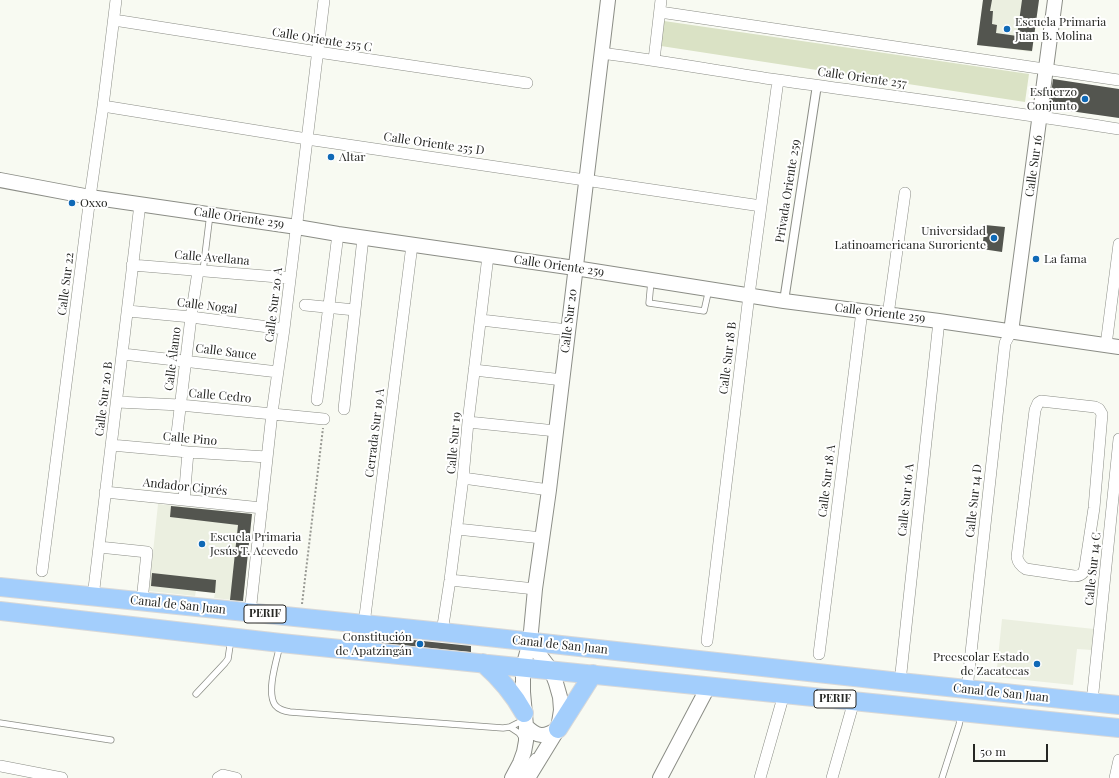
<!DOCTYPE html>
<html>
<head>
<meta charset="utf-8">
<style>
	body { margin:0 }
	#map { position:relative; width:1119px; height:778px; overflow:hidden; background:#f8faf2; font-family:"Playfair Display",serif }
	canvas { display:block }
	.scale { position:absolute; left:973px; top:744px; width:75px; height:18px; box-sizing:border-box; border:2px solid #262724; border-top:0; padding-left:5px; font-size:12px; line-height:14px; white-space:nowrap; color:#262724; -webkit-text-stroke:3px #fff; paint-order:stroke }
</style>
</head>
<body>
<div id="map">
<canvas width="1119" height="778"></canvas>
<div class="scale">50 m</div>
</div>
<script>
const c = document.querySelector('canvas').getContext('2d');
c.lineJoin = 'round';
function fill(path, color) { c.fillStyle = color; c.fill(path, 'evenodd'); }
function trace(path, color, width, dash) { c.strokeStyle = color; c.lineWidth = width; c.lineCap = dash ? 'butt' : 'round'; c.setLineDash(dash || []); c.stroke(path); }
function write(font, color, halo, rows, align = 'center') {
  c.font = font + ' "Playfair Display",serif'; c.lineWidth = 4; c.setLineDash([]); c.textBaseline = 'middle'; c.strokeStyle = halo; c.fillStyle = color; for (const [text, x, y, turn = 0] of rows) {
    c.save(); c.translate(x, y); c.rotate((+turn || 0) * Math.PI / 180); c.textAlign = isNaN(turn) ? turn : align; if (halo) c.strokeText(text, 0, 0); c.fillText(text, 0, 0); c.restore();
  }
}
const built = new Path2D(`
	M983,0H1039L1032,52L977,45Z
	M158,504L252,514L243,601L214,598L215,593L196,591L195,596L149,591Z
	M1002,619L1094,629L1092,650L1077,649L1073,685L996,677Z`);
const green = new Path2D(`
	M664,21L1029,74L1025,102L661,46Z`);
const building = new Path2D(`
	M983,0H992L990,11H993L992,24L997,25L996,33L1017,36L1022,0H1039L1032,51L977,45Z
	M1053,79L1119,89V118L1049,108Z
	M985,225L1005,227L1002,252L982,249Z
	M171,506L252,514L243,601L230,600L238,525L170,517Z
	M152,573L216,580L215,593L151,586Z
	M374,636L471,646V652L373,642Z`);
const path = new Path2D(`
	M302,604L323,428`);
const service = new Path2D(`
	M203,271L210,214
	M651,281L649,303L704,311L709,289
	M280,645C277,659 266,692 275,705C279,710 284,711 290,712L503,728L510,727L524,720
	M196,694L225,663L228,659L231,639
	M0,723L111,740
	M510,727L519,733L523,739
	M519,778L529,763L534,757
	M942,778L959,725L961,715`);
const pedestrian = new Path2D(`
	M784,301L817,85`);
const minor = new Path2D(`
	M660,12L1119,80
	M114,20L318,52L527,83
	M602,53C661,61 719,71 778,80C892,96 1006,111 1119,129
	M654,60L661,0
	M103,106L307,139L761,206
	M132,265L290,278
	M305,305L355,310
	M128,311L191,317L284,329
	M888,315L905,193
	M481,320L568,330
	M1106,345L1119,244
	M123,354L278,372
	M474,370L563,380
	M317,400L338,234
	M1041,401L1095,407L1099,409L1102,414L1094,508L1085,567C1084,574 1081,576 1074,576L1026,569C1021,566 1018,563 1017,557L1035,410L1038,403Z
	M117,402L180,405L324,419
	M344,409L363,238
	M468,422L556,431
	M111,445L188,452L267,457
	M175,450L191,317L198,271
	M463,478L549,490
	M105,492L262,508
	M184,500L188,452
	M457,529L542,538
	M99,547L147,552L142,601
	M42,571L90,197L103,106L116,0
	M450,580L535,589
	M93,597L140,204
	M250,613L272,413L284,329L324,0
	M364,624L412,245
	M442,632L450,580L463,478L468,422L488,256
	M707,641L749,295L778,80
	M819,654L862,311
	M900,682L939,321
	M967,689L1005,343L1011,332
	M1092,702L1119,439
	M0,766L62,778
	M218,778L223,775L236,778
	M760,778L784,694
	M832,778L854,701
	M1115,778L1119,760`);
const tertiary = new Path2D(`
	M0,180L90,197L297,227L338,234L575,268L784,301L939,321L1119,347
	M1011,332L1055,0
	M526,726C538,738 544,737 558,729
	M512,778L520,763L524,752L526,741V726L523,692V667L530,642L535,589L549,490L608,0
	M528,778L558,729L561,710L560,697L556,683L551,670L530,642
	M660,778L708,687`);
const primary = new Path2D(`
	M0,587L442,632L900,682L1119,705
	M0,611L281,643L1119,728
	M483,663C500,678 513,693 524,713
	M558,729L593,674`);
const markers = [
	[1007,29,4,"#0f69b6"],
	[1085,99,4,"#0f69b6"],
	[331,157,4,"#0f69b6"],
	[72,203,4,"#0f69b6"],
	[994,238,4,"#0f69b6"],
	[1036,259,4,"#0f69b6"],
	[202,544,4,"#0f69b6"],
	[420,644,4,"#0f69b6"],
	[1037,664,4,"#0f69b6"]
];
const shields = [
	[265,614,42],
	[835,699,42]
];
const shieldNames = [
	["PERIF",265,614],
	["PERIF",835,699]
];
const poiNames = [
	["Escuela Primaria",1015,22],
	["Juan B. Molina",1015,36],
	["Esfuerzo",1077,92,"right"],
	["Conjunto",1077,106,"right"],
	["Altar",339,157],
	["Oxxo",80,203],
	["Universidad",986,231,"right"],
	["Latinoamericana Suroriente",986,245,"right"],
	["La fama",1044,259],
	["Escuela Primaria",210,537],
	["Jesús T. Acevedo",210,551],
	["Constitución",412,637,"right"],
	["de Apatzingán",412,651,"right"],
	["Preescolar Estado",1029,657,"right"],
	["de Zacatecas",1029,671,"right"]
];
const streetNames = [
	["Calle Oriente 255 C",322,40,9],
	["Calle Oriente 257",862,78,8],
	["Calle Oriente 255 D",434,144,8],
	["Calle Sur 16",1034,166,-82],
	["Privada Oriente 259",788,191,-81],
	["Calle Oriente 259",239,218,8],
	["Calle Avellana",212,258,5],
	["Calle Oriente 259",559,266,8],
	["Calle Sur 22",66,284,-83],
	["Calle Sur 20 A",274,305,-83],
	["Calle Nogal",207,306,7],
	["Calle Oriente 259",880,313,7],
	["Calle Sur 20",569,321,-83],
	["Calle Sauce",226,352,7],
	["Calle Sur 18 B",728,358,-83],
	["Calle Álamo",173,359,-83],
	["Calle Cedro",220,396,5],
	["Calle Sur 20 B",104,399,-83],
	["Cerrada Sur 19 A",375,433,-83],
	["Calle Pino",190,439,5],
	["Calle Sur 19",454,443,-85],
	["Calle Sur 18 A",827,481,-83],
	["Andador Ciprés",185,487,6],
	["Calle Sur 16 A",906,500,-84],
	["Calle Sur 14 D",974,501,-84],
	["Calle Sur 14 C",1093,569,-84],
	["Canal de San Juan",178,605,6],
	["Canal de San Juan",560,645,6],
	["Canal de San Juan",1001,693,6]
];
fill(built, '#ebefe0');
fill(green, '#dae2c5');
fill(building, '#53554f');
trace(service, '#8b8d86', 7);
trace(pedestrian, '#8b8d86', 10);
trace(minor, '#8b8d86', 12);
trace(tertiary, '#8b8d86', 16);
trace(primary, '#d8d8d8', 20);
trace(path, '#989993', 2, [2, 2]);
trace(service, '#fff', 5.5);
trace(pedestrian, '#fff', 8);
trace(minor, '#fff', 11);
trace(tertiary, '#fff', 14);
trace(primary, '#a3cefc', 18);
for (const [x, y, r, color] of markers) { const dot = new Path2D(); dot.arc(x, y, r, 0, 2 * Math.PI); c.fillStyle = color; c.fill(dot); trace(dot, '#fff', 1.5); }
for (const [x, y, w] of shields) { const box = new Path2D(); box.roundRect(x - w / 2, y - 9, w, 18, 3); c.fillStyle = '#fff'; c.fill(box); trace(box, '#262724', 1); }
write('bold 11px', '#262724', null, shieldNames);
write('12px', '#262724', '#fff', poiNames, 'left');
write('12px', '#262724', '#fff', streetNames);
</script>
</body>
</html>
